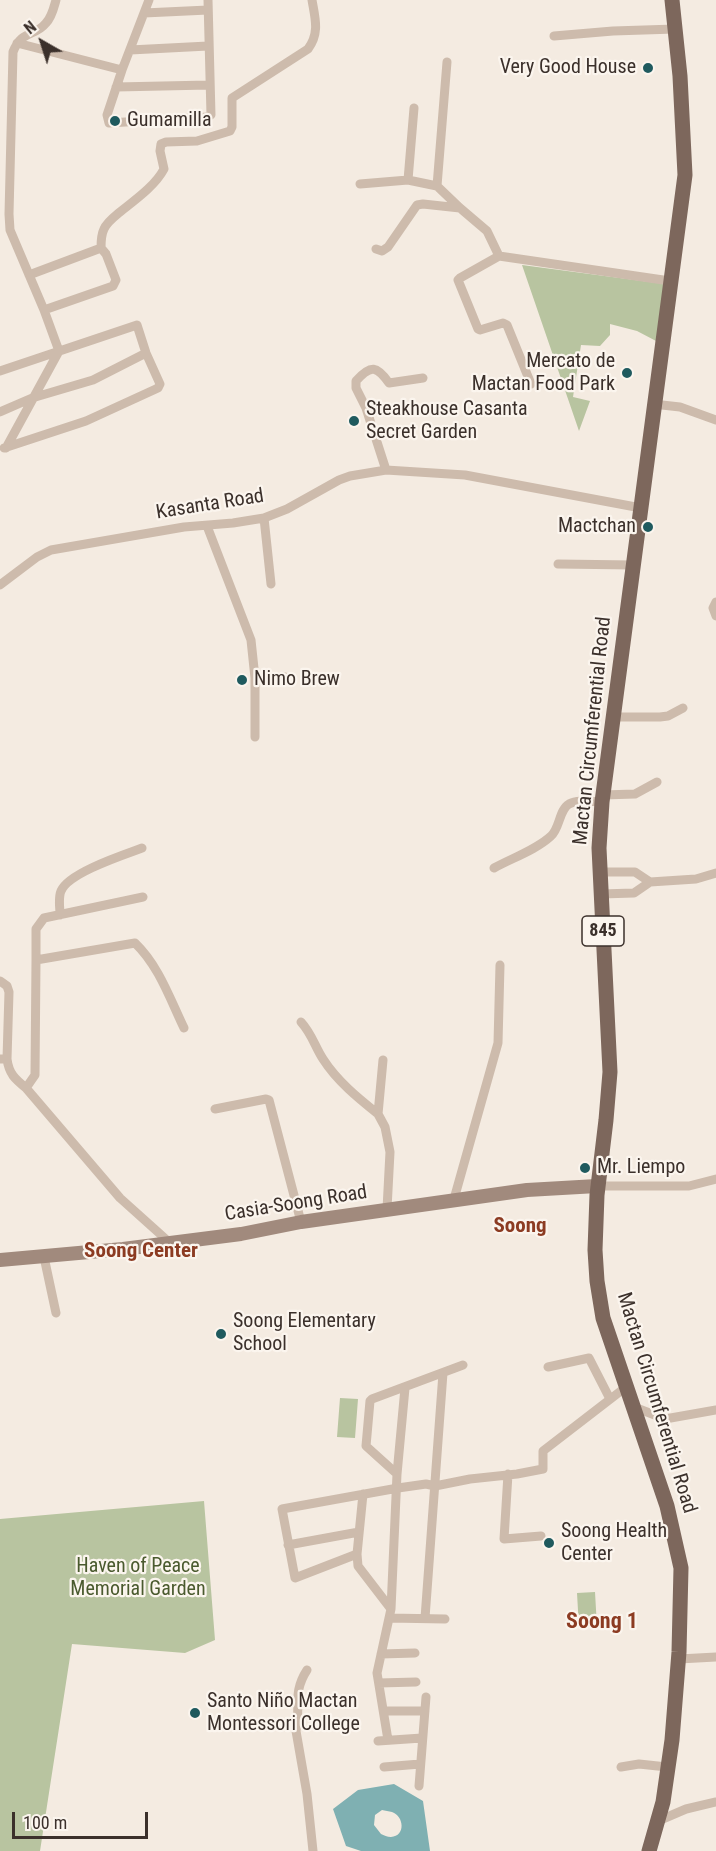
<!DOCTYPE html>
<html>
<head>
<meta charset="utf-8">
<style>
	body { margin:0 }
	#map { position:relative; width:716px; height:1851px; overflow:hidden; background:#f4ebe1; font-family:"Roboto Condensed",sans-serif }
	canvas { display:block }
	.north { position:absolute; left:12px; top:12px; width:60px; height:60px; -webkit-text-stroke:4px #fbf5ee; paint-order:stroke; rotate:321deg; font-size:16px; font-weight:700; line-height:24px; text-align:center; color:#3b302b }
	.north::after { content:''; display:block; margin:auto; width:21px; height:27px; background:#3b302b; clip-path:polygon(50% 0,100% 100%,50% 72%,0 100%) }
	.scale { position:absolute; left:12px; top:1812px; width:136px; height:27px; box-sizing:border-box; border:3px solid #3b302b; border-top:0; padding-left:8px; font-size:18px; line-height:21px; white-space:nowrap; color:#3b302b; -webkit-text-stroke:4px #fbf5ee; paint-order:stroke }
</style>
</head>
<body>
<div id="map">
<canvas width="716" height="1851"></canvas>
<div class="north">N</div>
<div class="scale">100 m</div>
</div>
<script>
const c = document.querySelector('canvas').getContext('2d');
c.lineJoin = 'round';
function fill(path, color) { c.fillStyle = color; c.fill(path, 'evenodd'); }
function trace(path, color, width, dash) { c.strokeStyle = color; c.lineWidth = width; c.lineCap = dash ? 'butt' : 'round'; c.setLineDash(dash || []); c.stroke(path); }
function write(font, color, halo, rows, align = 'center') {
  c.font = font + ' "Roboto Condensed",sans-serif'; c.lineWidth = 4.5; c.setLineDash([]); c.textBaseline = 'middle'; c.strokeStyle = halo; c.fillStyle = color; for (const [text, x, y, turn = 0] of rows) {
    c.save(); c.translate(x, y); c.rotate((+turn || 0) * Math.PI / 180); c.textAlign = isNaN(turn) ? turn : align; if (halo) c.strokeText(text, 0, 0); c.fillText(text, 0, 0); c.restore();
  }
}
const green = new Path2D(`
	M522,265L665,284L658,342L637,331L610,324V335L600,346L581,345L573,397L590,401L579,431Z
	M340,1398L358,1399L355,1438L337,1437Z
	M204,1501L215,1640L185,1653L72,1644L40,1851H0V1519Z
	M595,1592L597,1627L579,1628L577,1593Z`);
const water = new Path2D(`
	M394,1784L423,1801L430,1851H361L346,1846L333,1809L358,1790ZM382,1810C385,1811 389,1811 392,1812C404,1816 406,1836 391,1837C387,1837 384,1835 381,1834L374,1825L375,1815Z`);
const street = new Path2D(`
	M149,0L122,70L107,115L109,123L207,117L211,115L208,0
	M144,13L208,10
	M554,36L613,31L675,29
	M17,43L122,70
	M130,50L208,46
	M116,87L209,85
	M414,108L408,180L437,186L460,208L487,231L499,256
	M360,184L408,180
	M437,186L447,62
	M101,248C101,242 101,235 104,229C107,222 114,217 120,212C135,200 155,186 164,169L160,151L161,144L166,142L197,141L230,131L232,127V98L308,49C320,33 315,18 312,0
	M376,249L382,251L388,247L417,205L423,204L460,208
	M29,275L101,248L106,254L116,280L113,286L44,310
	M0,371L137,325L146,353L160,384L158,388L86,421L4,448
	M531,384L507,325L503,323L480,330L478,329L458,280L460,278L499,256L670,281
	M653,404L680,407L716,420
	M0,412L32,398L93,380L146,353
	M6,448L59,351L44,310L10,230L9,214L13,52C22,29 35,37 46,23C52,17 54,7 56,0
	M386,470L366,408L356,388V381C371,364 377,366 389,383L423,378
	M264,518L271,584
	M207,526L251,640L255,678V737
	M558,564L633,565
	M0,585L37,557L51,550L184,527L233,523L264,518L287,509L339,480L350,476L386,470L465,475L641,508
	M716,602L713,608L716,616
	M255,678L285,677
	M613,717H660L668,716L683,708
	M603,795L635,794L657,782
	M494,868C512,858 536,850 551,836C560,828 559,810 569,804C578,799 592,802 602,802
	M600,872H635L650,882
	M601,894L634,893L650,882L696,879L716,873
	M60,915C60,907 58,898 61,891C68,873 123,855 142,848
	M36,960V929L44,918L143,897
	M0,981L7,986L9,992L7,1059
	M301,1022C312,1034 315,1047 323,1059C337,1081 358,1098 378,1114
	M0,1059H7C9,1074 15,1079 26,1088
	M383,1060L378,1114L385,1127L390,1152L387,1209
	M215,1109L266,1099L269,1100L301,1222
	M597,1186H689L716,1179
	M454,1199L498,1043L500,965
	M169,1242L120,1198L26,1088L35,1075L36,960L135,943C159,966 170,999 184,1028
	M44,1257L56,1313
	M548,1367L589,1358L610,1399
	M634,1407L665,1419L716,1410
	M397,1474L405,1388
	M508,1474L504,1539L541,1536
	M363,1494L357,1554L295,1578L282,1509L398,1488L426,1484L435,1486L470,1479L517,1474L543,1469V1451L626,1387
	M288,1545L359,1532
	M357,1554L358,1566L391,1609
	M389,1618L445,1619
	M425,1618L443,1373
	M381,1654L415,1653
	M679,1659L716,1657
	M307,1670C292,1693 301,1707 296,1731L307,1794L313,1851
	M379,1683L416,1682
	M384,1711H425
	M388,1740L377,1673L391,1609L397,1474L366,1446L370,1401L372,1399L463,1365
	M378,1741L422,1738
	M384,1767L420,1764
	M621,1767L639,1764L667,1767
	M419,1786L426,1697
	M658,1821L686,1809L716,1802`);
const secondary = new Path2D(`
	M0,1260L123,1249L241,1234L301,1222L527,1190L597,1186`);
const primary = new Path2D(`
	M649,1851L663,1802L672,1740L679,1652L681,1568L667,1506L603,1318L597,1281L595,1250L597,1195L606,1120L610,1072L599,848L602,802L685,175L680,76L672,0`);
const markers = [
	[648,68,6,"#1f5a5e"],
	[115,121,6,"#1f5a5e"],
	[627,373,6,"#1f5a5e"],
	[354,421,6,"#1f5a5e"],
	[648,527,6,"#1f5a5e"],
	[242,680,6,"#1f5a5e"],
	[585,1168,6,"#1f5a5e"],
	[221,1334,6,"#1f5a5e"],
	[549,1543,6,"#1f5a5e"],
	[195,1713,6,"#1f5a5e"]
];
const shields = [
	[603,931,42]
];
const shieldNames = [
	["845",603,931]
];
const poiNames = [
	["Very Good House",636,68,"right"],
	["Gumamilla",127,121],
	["Mercato de",615,362,"right"],
	["Mactan Food Park",615,385,"right"],
	["Steakhouse Casanta",366,410],
	["Secret Garden",366,433],
	["Mactchan",636,527,"right"],
	["Nimo Brew",254,680],
	["Mr. Liempo",597,1168],
	["Soong Elementary",233,1322],
	["School",233,1345],
	["Soong Health",561,1532],
	["Center",561,1555],
	["Santo Niño Mactan",207,1702],
	["Montessori College",207,1725]
];
const streetNames = [
	["Kasanta Road",210,505,-9],
	["Mactan Circumferential Road",593,731,-84],
	["Casia-Soong Road",296,1204,-9],
	["Mactan Circumferential Road",656,1403,73]
];
const parkNames = [
	["Haven of Peace",138,1567],
	["Memorial Garden",138,1590]
];
const neighbourhoodNames = [
	["Soong",520,1227],
	["Soong Center",141,1252]
];
const quarterNames = [
	["Soong 1",602,1622]
];
fill(green, '#b8c4a0');
fill(water, '#7fb0b2');
trace(street, '#cdbbac', 9);
trace(secondary, '#a18a7d', 14);
trace(primary, '#7d675c', 15);
for (const [x, y, r, color] of markers) { const dot = new Path2D(); dot.arc(x, y, r, 0, 2 * Math.PI); c.fillStyle = color; c.fill(dot); trace(dot, '#fbf5ee', 2); }
for (const [x, y, w] of shields) { const box = new Path2D(); box.roundRect(x - w / 2, y - 15, w, 30, 4.5); c.fillStyle = '#fbf5ee'; c.fill(box); trace(box, '#3b302b', 1.5); }
write('bold 18px', '#3b302b', null, shieldNames);
write('20px', '#3b302b', '#fbf5ee', poiNames, 'left');
write('20px', '#3b302b', '#fbf5ee', streetNames);
write('20px', '#4a5a2e', '#fbf5ee', parkNames);
write('bold 21px', '#8c3b22', '#fbf5ee', neighbourhoodNames);
write('bold 22px', '#8c3b22', '#fbf5ee', quarterNames);
</script>
</body>
</html>
